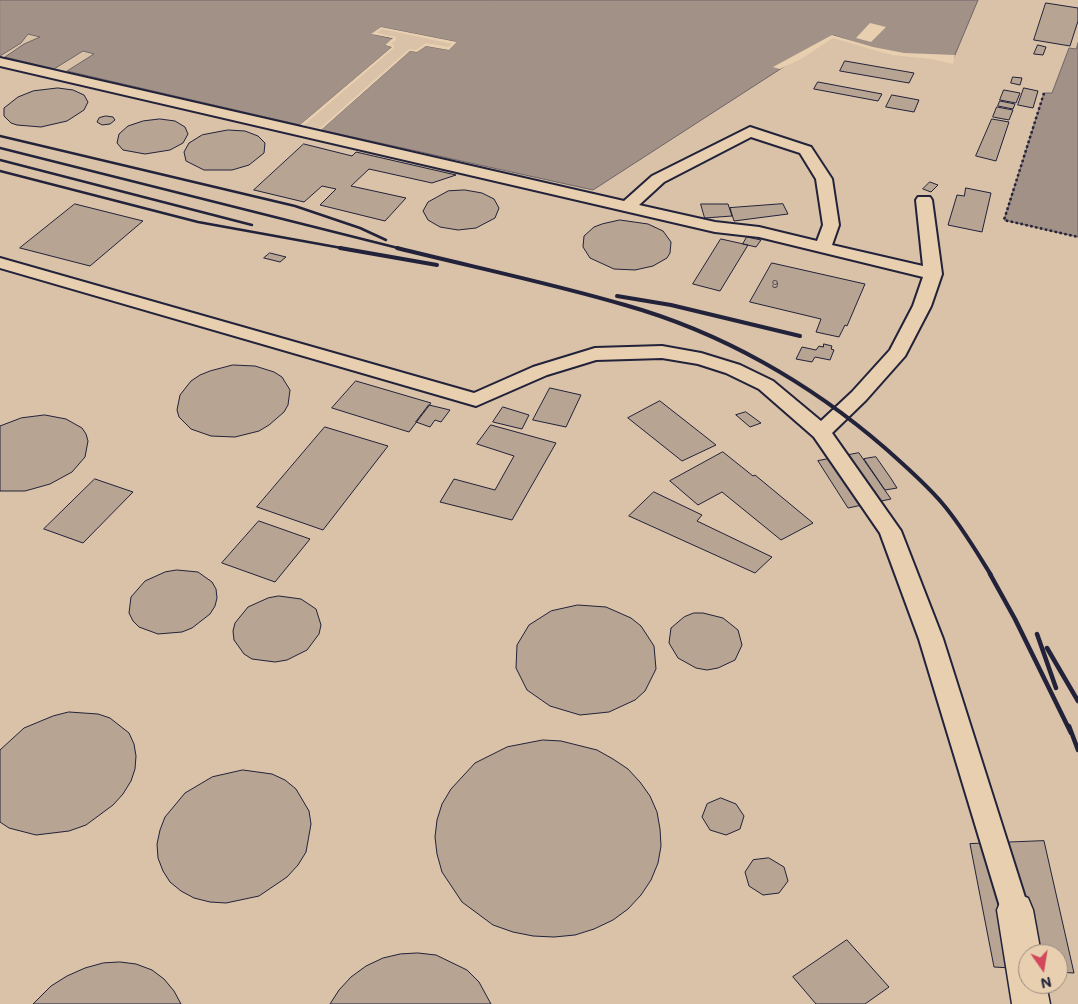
<!DOCTYPE html>
<html>
<head>
<meta charset="utf-8">
<style>
	body { margin:0 }
	#map { position:relative; width:1078px; height:1004px; overflow:hidden; background:#e8cfb0; font-family:Mali,sans-serif }
	canvas { display:block }
	.north { position:absolute; left:1018px; top:944px; width:50px; height:50px; box-sizing:border-box; background:#e8cfb0; border:1px solid #998a81; border-radius:50%; rotate:167deg; font-size:14px; font-weight:700; line-height:20px; text-align:center; color:#22223b }
	.north::after { content:''; display:block; margin:auto; width:18px; height:22px; background:#d1495b; clip-path:polygon(50% 0,100% 100%,50% 72%,0 100%) }
</style>
</head>
<body>
<div id="map">
<canvas width="1078" height="1004"></canvas>
<div class="north">N</div>
</div>
<script>
const c = document.querySelector('canvas').getContext('2d');
c.lineJoin = 'round';
function fill(path, color) { c.fillStyle = color; c.fill(path, 'evenodd'); }
function trace(path, color, width, dash) { c.strokeStyle = color; c.lineWidth = width; c.lineCap = dash ? 'butt' : 'round'; c.setLineDash(dash || []); c.stroke(path); }
function write(font, color, halo, rows, align = 'center') {
  c.font = font + ' Mali,sans-serif'; c.lineWidth = 4; c.setLineDash([]); c.textBaseline = 'middle'; c.strokeStyle = halo; c.fillStyle = color; for (const [text, x, y, turn = 0] of rows) {
    c.save(); c.translate(x, y); c.rotate((+turn || 0) * Math.PI / 180); c.textAlign = isNaN(turn) ? turn : align; if (halo) c.strokeText(text, 0, 0); c.fillText(text, 0, 0); c.restore();
  }
}
const built = new Path2D(`
	M978,0H1078V43L1076,49L1069,48L1004,220L1078,237V1004H0V56L21,43L28,34L83,51L300,125L392,47L371,34L381,27L457,42L449,50L417,52L965,30ZM859,453L864,459L876,457L897,488L885,490L891,499L848,508L818,462ZM1028,954H1058V984H1028Z`);
const water = new Path2D(`
	M0,0H978L952,62L932,57L890,54L833,35L593,190L321,130L410,51L417,52L426,46L449,50L457,42L381,27L372,34L394,39L385,45L392,47L300,125L67,71L94,54L83,51L54,69L5,57L24,44L40,37L28,34L21,43L0,56Z
	M1078,43V237L1004,220L1044,93H1052L1069,48L1076,49Z`);
const pier = new Path2D(`
	M870,23L886,27L871,42L856,38Z
	M381,27L457,42L449,50L426,46L417,52L410,51L321,130L319,129L409,49L416,50L426,43L448,47L452,44L382,29L377,33L396,37V40L391,44L394,45V48L303,126L300,125L392,47L385,45L393,38L371,34Z
	M832,35L873,47L904,53L955,55L953,64L931,59L891,55L833,38L801,59L780,69L773,67Z`);
const building = new Path2D(`
	M1046,3L1078,8V21L1070,46L1034,40Z
	M1038,45L1046,47L1043,55L1034,54Z
	M845,61L914,73L909,83L840,71Z
	M1013,77L1022,78L1020,85L1011,83Z
	M818,82L882,94L878,101L814,89Z
	M58,88L73,90L84,95L88,102L84,110L67,121L41,127L17,125L11,123L4,116V108L18,97L33,91Z
	M1024,88L1038,91L1033,108L1018,105Z
	M1004,90L1020,93L1016,103L1000,100Z
	M892,95L919,100L914,112L886,107Z
	M1000,101L1015,104L1013,109L998,106Z
	M997,107L1013,110L1009,120L993,117Z
	M106,116L113,117L115,120L110,124L102,125L97,122L99,118Z
	M160,119L175,121L185,127L188,134L183,143L170,150L145,154L123,150L117,143L119,134L128,126L143,121Z
	M992,119L1009,122L996,161L976,156Z
	M228,130L245,131L258,136L265,143L264,153L249,165L232,170H204L186,161L184,152L189,143L202,135Z
	M304,144L352,156L356,152L456,175L432,183L369,169L351,186L406,198L385,221L320,205L336,189L322,186L304,202L254,190Z
	M930,182L938,185L931,192L923,189Z
	M966,188L991,193L982,232L948,225L957,195L964,196Z
	M465,190L482,193L494,199L499,208L495,218L476,228L458,230L440,227L428,220L423,211L428,202L448,191Z
	M75,204L143,221L90,266L20,248Z
	M701,204H728L732,216L705,218Z
	M783,204L788,214L734,221L730,208Z
	M620,220L648,224L663,231L671,242L670,253L667,258L653,266L635,270L614,269L590,258L583,247L584,236L594,227L602,224Z
	M747,237L761,240L756,247L743,244Z
	M721,239L748,245L720,291L693,284Z
	M270,253L286,257L280,262L264,258Z
	M772,263L865,284L847,326L845,325L839,337L816,332L821,319L750,302Z
	M824,344L832,346L831,349L834,350L830,360L815,357L812,362L796,359L802,347L816,350L819,346L823,347Z
	M233,365L255,366L274,372L282,377L290,390L288,405L284,412L269,425L259,431L235,437L211,436L191,429L179,417L177,410L180,395L191,381L200,375L210,371Z
	M356,381L431,403L409,432L332,408Z
	M550,388L581,395L566,427L533,420Z
	M660,401L716,445L682,461L628,418Z
	M429,405L450,410L441,422L435,420L430,427L416,422Z
	M503,407L529,415L522,429L493,422Z
	M746,412L761,423L750,427L736,415Z
	M45,415L66,419L82,428L86,434L88,441L85,457L72,472L50,484L25,491H0V426L21,418Z
	M491,425L556,443L512,520L440,502L454,479L495,490L514,456L477,444Z
	M325,427L388,446L323,530L257,507Z
	M723,452L753,476L755,475L813,523L781,540L722,492L698,505L670,481Z
	M859,453L891,499L848,508L818,461Z
	M876,457L890,477L897,488L885,490L864,459Z
	M95,479L133,492L83,543L44,529Z
	M654,492L702,515L697,521L772,557L755,573L629,516Z
	M259,521L310,539L275,582L222,563Z
	M177,570L198,572L212,582L216,589L217,598L215,606L210,614L192,628L182,632L158,634L139,627L133,621L129,613L131,597L145,581L165,572Z
	M279,596L301,599L316,609L321,625L319,634L307,650L287,660L275,662L252,659L244,654L234,640L233,631L235,623L248,607L268,598Z
	M578,605L606,607L631,618L641,626L654,646L656,669L645,691L635,700L609,712L580,715L550,706L527,690L516,668L517,645L529,625L551,611Z
	M694,613H703L723,618L738,630L742,645L735,660L718,668L707,670L696,668L678,658L669,643L671,628L684,617Z
	M69,712L98,714L110,718L129,733L134,744L136,756L135,769L131,781L123,794L113,805L86,825L69,831L36,835L9,828L0,822V750L24,728L53,716Z
	M543,740L561,741L597,750L613,759L628,769L640,782L650,796L657,812L660,829L661,846L658,863L651,880L641,895L628,909L613,920L594,929L575,935L554,937L533,936L513,932L493,925L462,902L442,872L437,854L435,837L437,820L442,804L451,789L475,763L507,747Z
	M243,770L272,774L285,780L296,789L309,811L311,824L306,852L298,865L287,877L259,896L226,903L210,902L194,898L181,891L170,882L163,871L158,858L157,844L160,830L165,817L185,793L212,777Z
	M721,798L736,804L744,816L740,829L726,835L710,830L702,817L707,804Z
	M1044,841L1074,973L1058,972V954H1028V969L994,967L970,844Z
	M769,858L784,867L788,881L779,893L763,895L749,886L745,872L753,860Z
	M847,940L889,987L865,1004H816L793,977Z
	M418,953L436,955L467,970L479,982L491,1004H330L339,990L351,977L366,966L383,958L400,954Z
	M120,962L136,964L152,970L164,979L174,991L181,1004H33L51,986L67,976L85,968L103,963Z`);
const path = new Path2D(`
	M1044,93L1004,220L1078,237`);
const lane = new Path2D(`
	M0,58L624,201L652,176L750,127L811,147L832,179L839,225L832,245L923,266L916,200L918,197H930L932,200L942,274L931,306L905,356L866,400L832,433L901,531L943,639L1029,910L1025,919L1015,923L1005,919L1001,910L919,639L880,533L814,437L759,389L726,373L698,364L662,358L596,360L547,375L476,406L0,268V258L474,393L533,367L595,348L662,346L701,353L740,365L773,381L821,421L852,392L890,350L913,306L923,277L759,237L715,232L0,66ZM751,137L800,153L816,179L823,225L817,241L759,227L715,222L639,205L664,182Z`);
const street = new Path2D(`
	M1015,893L1028,898L1033,910L1041,954H1028V984H1046L1050,1004H1012L997,910L1002,898Z`);
const railFar2 = new Path2D(`
	M0,136L295,206L360,228L386,240
	M0,148L402,249
	M0,160L252,225
	M0,171L198,222L347,249`);
const railFar1 = new Path2D(`
	M340,248L437,265
	M397,248C473,267 550,283 625,305C721,332 810,383 885,448C905,466 925,483 942,503C961,525 976,551 991,575
	M617,296L671,305L800,336`);
const rail = new Path2D(`
	M990,574L1015,619L1071,733
	M1037,634L1056,688
	M1047,648L1078,701
	M1069,726L1078,750`);
const numberNames = [
	["9",775,285]
];
fill(built, '#d9c2a7');
fill(water, '#a29186');
trace(water, '#6f6568', 1);
fill(pier, '#e8cfb0');
fill(building, '#b7a493');
trace(building, '#22223b', 1);
trace(lane, '#22223b', 4);
trace(street, '#22223b', 3);
trace(path, '#22223b', 2.5, [2.5, 2.5]);
fill(lane, '#e8cfb0');
fill(street, '#e8cfb0');
trace(railFar2, '#22223b', 2.5);
trace(railFar1, '#22223b', 4);
trace(rail, '#22223b', 4.5);
write('11px', '#474251', null, numberNames);
</script>
</body>
</html>
